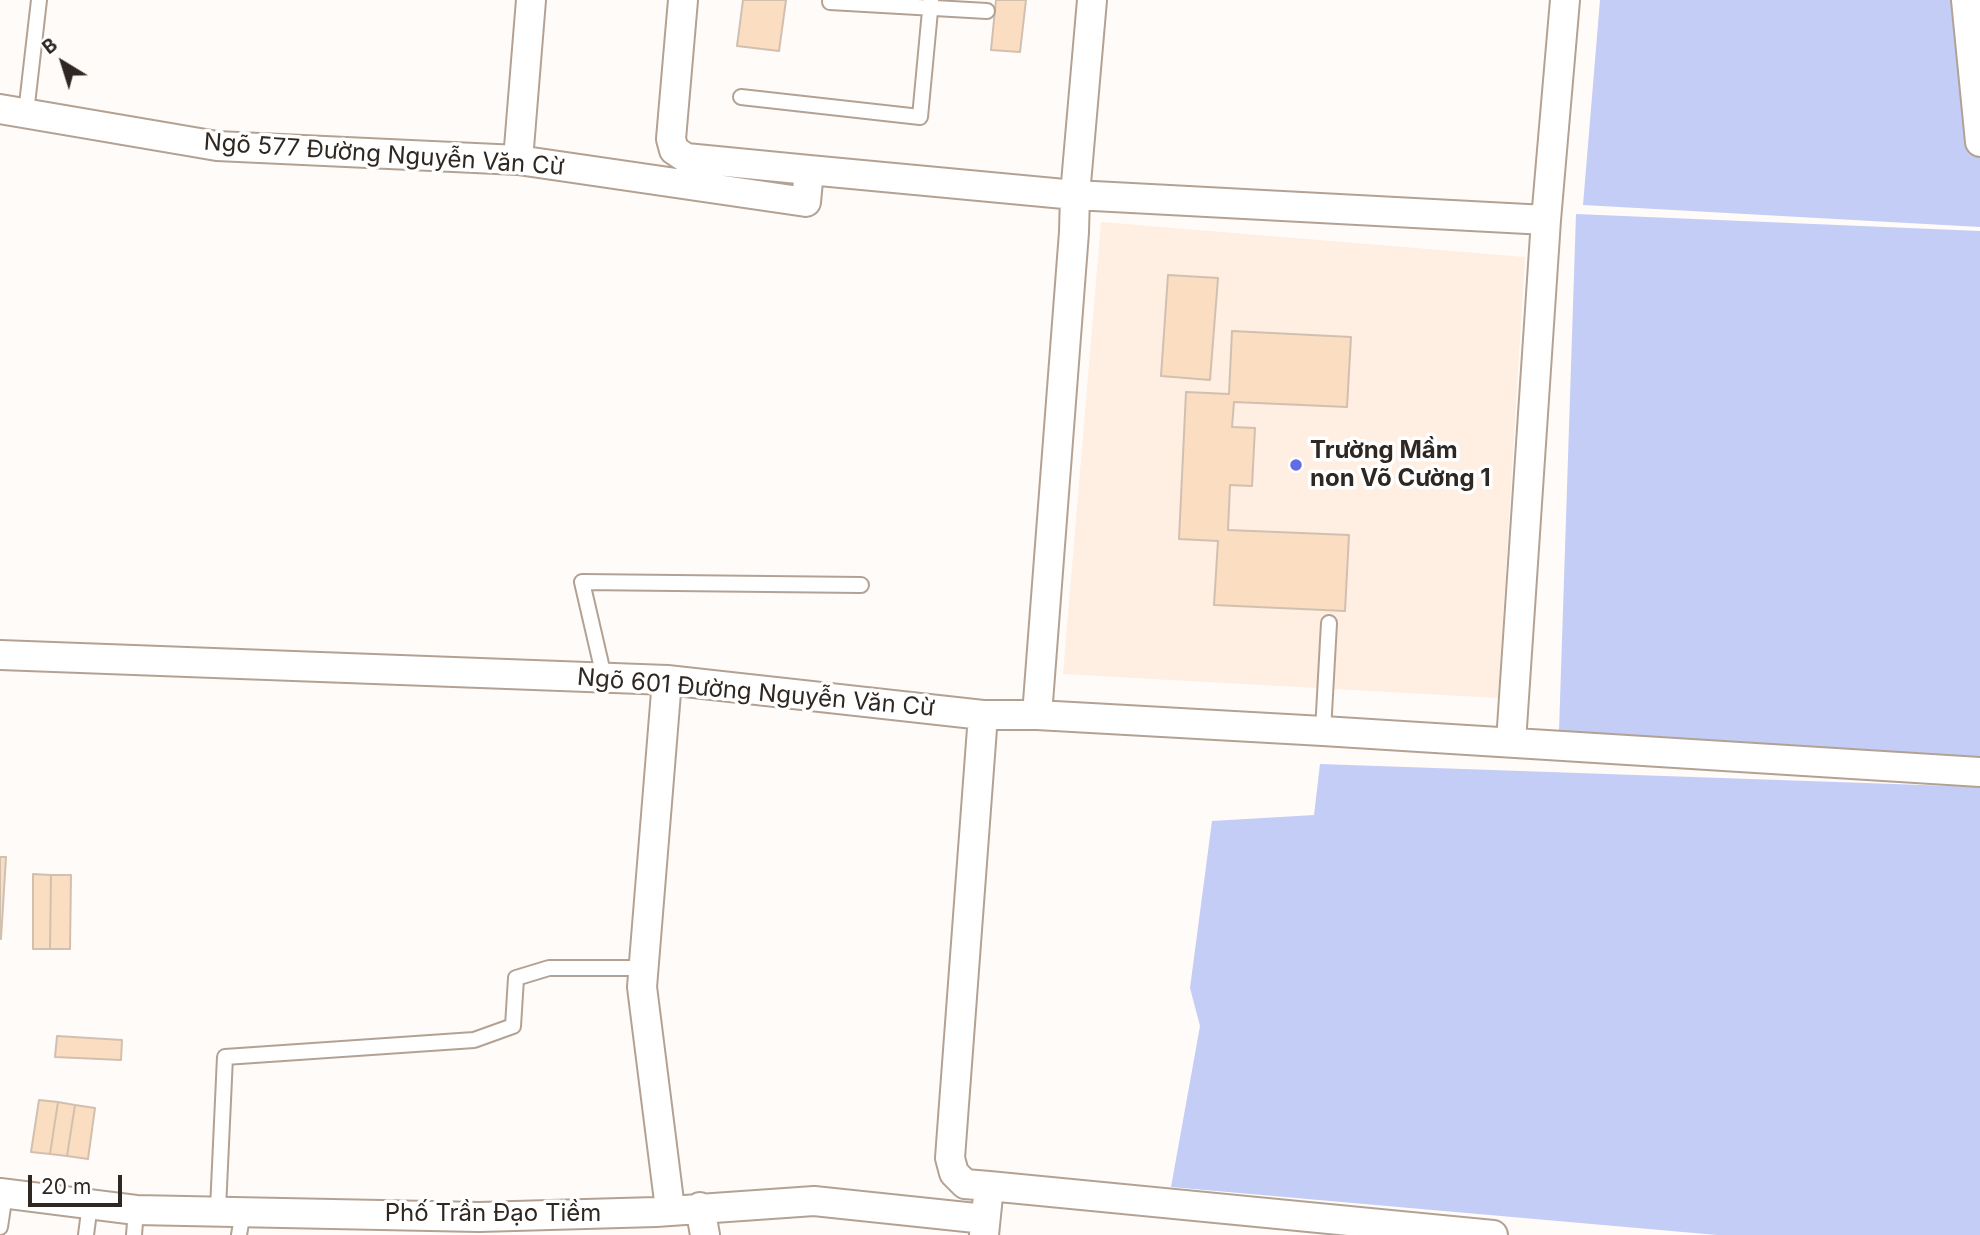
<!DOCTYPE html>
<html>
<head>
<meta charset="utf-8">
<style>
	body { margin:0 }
	#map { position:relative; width:1980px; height:1235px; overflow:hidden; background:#fffbf8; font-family:Inter,sans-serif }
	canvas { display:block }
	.north { position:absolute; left:28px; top:28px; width:70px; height:70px; -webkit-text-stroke:5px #fff; paint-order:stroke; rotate:322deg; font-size:19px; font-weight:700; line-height:28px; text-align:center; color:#2f2822 }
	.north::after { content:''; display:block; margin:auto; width:24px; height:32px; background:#2f2822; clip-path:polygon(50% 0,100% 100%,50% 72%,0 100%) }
	.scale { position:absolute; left:28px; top:1175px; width:94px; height:32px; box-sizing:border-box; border:4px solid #2f2822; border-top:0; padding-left:9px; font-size:21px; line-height:24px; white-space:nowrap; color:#2f2822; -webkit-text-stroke:5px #fff; paint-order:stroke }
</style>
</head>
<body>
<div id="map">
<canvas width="1980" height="1235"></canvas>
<div class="north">B</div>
<div class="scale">20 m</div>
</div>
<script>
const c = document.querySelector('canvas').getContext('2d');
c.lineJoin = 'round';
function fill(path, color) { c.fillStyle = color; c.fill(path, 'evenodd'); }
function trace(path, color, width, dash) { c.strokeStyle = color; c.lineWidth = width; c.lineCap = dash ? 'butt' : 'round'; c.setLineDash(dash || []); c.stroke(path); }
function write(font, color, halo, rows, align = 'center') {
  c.font = font + ' Inter,sans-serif'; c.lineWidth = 7; c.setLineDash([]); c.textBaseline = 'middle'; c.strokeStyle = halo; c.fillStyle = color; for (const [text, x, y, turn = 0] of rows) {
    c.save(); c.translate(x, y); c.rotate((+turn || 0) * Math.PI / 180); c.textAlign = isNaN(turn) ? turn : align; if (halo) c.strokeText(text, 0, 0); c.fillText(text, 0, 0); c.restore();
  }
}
const built = new Path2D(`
	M1101,222L1525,257L1498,698L1063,674Z`);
const green = new Path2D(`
	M1600,0H1980V227L1583,205Z
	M1576,214L1980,231V759L1559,731Z
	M1320,764L1980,787V1235H1717L1171,1187L1200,1026L1190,988L1212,821L1314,815Z`);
const building = new Path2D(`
	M743,0H786L779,51L737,46Z
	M996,0H1026L1020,52L991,50Z
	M1168,275L1218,278L1210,380L1161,376Z
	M1232,331L1351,337L1347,407L1234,402L1232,427L1255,428L1252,486L1230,485L1228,530L1349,535L1345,611L1214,605L1218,541L1179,539L1186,392L1229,394Z
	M0,857H6L1,939H0Z
	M33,874L51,875L50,949H33Z
	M51,875H71L70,949H50Z
	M57,1036L122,1040L121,1060L55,1057Z
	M39,1100L58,1102L50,1154L31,1152Z
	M58,1102L75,1105L67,1156L50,1154Z
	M75,1105L95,1108L88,1159L67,1156Z`);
const lane = new Path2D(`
	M830,2L987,11
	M741,97L920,117L931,0
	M26,113L39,0
	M604,677L582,582L861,585
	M1323,731L1329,623
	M218,1209L225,1057L474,1040L513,1026L516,978L549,968H644
	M0,1227L5,1194
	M86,1235L90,1204
	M134,1235L136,1210
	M239,1235L243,1211`);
const street = new Path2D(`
	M683,0L671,139L674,150L686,158L809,170
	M1966,0L1980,142
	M0,109L217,146L518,160L806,202L809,170L1075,195L1546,220
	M518,160L531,0
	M0,655L667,680L983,715H1037L1323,731L1980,772
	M667,680L642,987L670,1209
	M983,715L950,1158L954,1173L965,1184L989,1186L984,1235
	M1037,715L1074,232L1075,195L1092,0
	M1511,742L1546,220L1565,0
	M989,1186L1493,1235
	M0,1193L136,1210L479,1217L656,1212L814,1201L985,1219
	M700,1207L705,1235`);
const markers = [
	[1296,465,7,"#616de5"]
];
const streetNames = [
	["Ngõ 577 Đường Nguyễn Văn Cừ",384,155,4],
	["Ngõ 601 Đường Nguyễn Văn Cừ",756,693,5],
	["Phố Trần Đạo Tiềm",493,1214]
];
const poiNames = [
	["Trường Mầm",1310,451],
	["non Võ Cường 1",1310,479]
];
fill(built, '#feefe2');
fill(green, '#c4cdf6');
fill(building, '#fbddc1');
trace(building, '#d1c0b0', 2);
trace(lane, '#b3a293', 18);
trace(street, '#b3a293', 32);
trace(lane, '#fff', 14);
trace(street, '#fff', 28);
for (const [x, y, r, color] of markers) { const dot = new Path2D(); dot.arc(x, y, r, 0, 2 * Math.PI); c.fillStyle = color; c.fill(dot); trace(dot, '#fff', 2.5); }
write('24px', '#2f2822', '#fff', streetNames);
write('bold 24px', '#2f2822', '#fff', poiNames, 'left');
</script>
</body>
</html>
